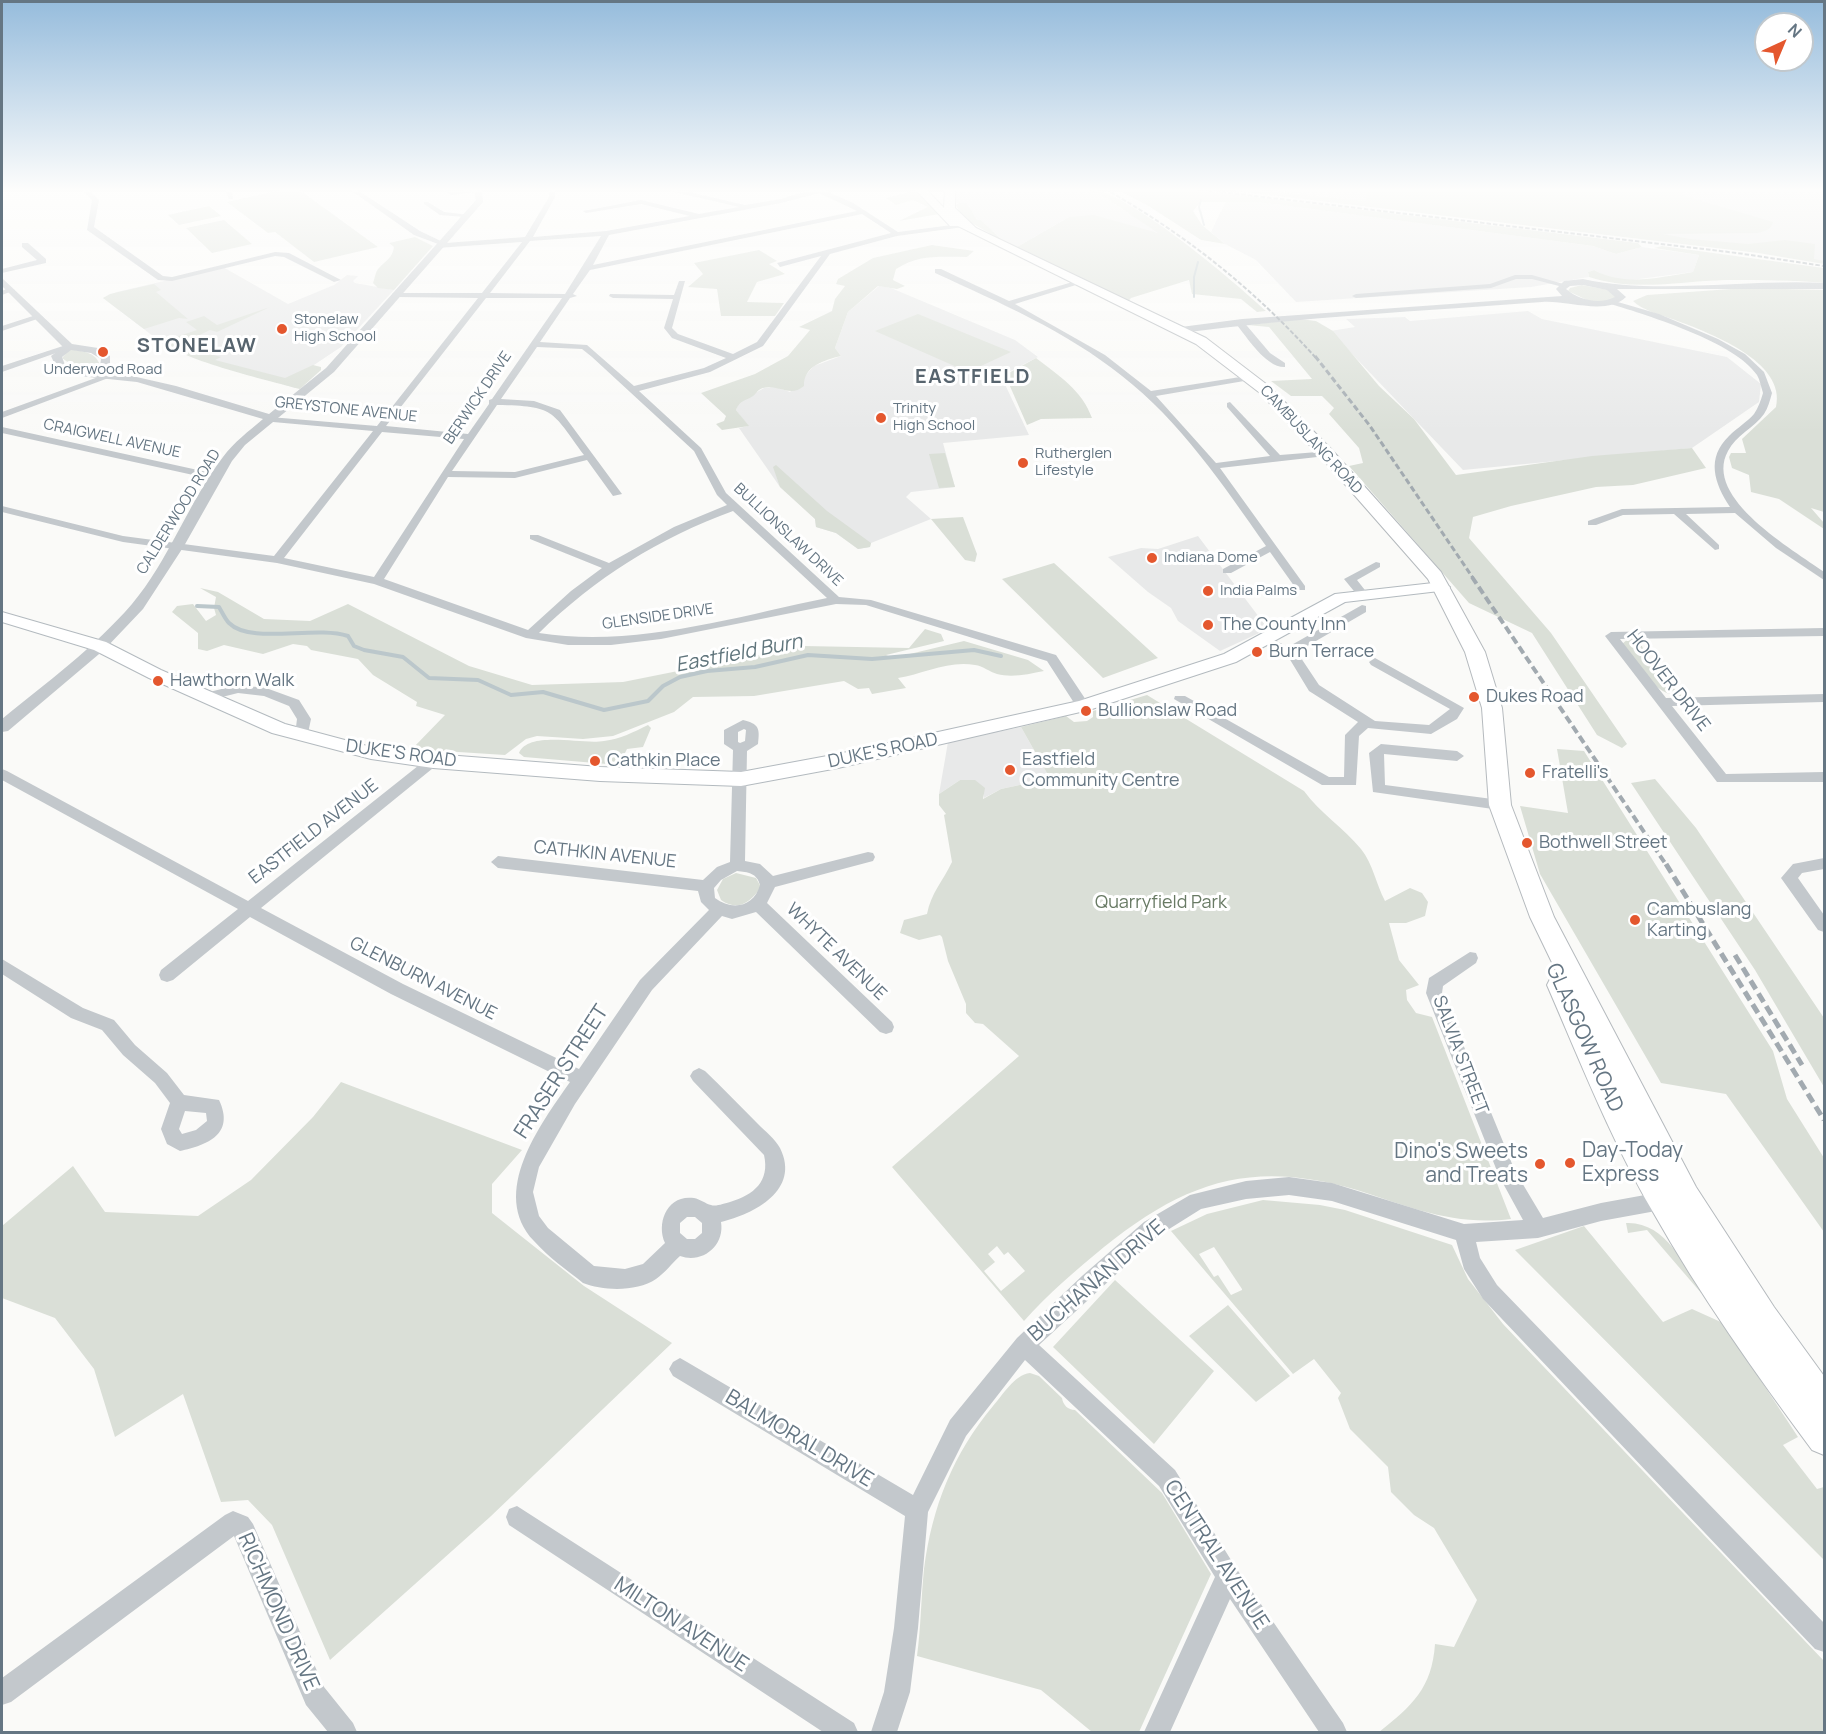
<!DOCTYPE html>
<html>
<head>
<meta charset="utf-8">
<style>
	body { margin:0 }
	#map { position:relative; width:1826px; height:1734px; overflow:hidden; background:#fafaf8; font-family:Manrope,sans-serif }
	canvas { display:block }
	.frame { position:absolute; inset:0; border:3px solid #657683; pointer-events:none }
	.north { position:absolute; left:1754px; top:12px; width:60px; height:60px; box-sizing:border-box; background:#fff; border:2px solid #c1c8cd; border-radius:50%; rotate:44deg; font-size:16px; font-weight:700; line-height:24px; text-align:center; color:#657683 }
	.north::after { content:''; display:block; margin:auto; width:21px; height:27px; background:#e4572e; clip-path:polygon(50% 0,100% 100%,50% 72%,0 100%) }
</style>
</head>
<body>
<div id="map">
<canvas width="1826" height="1734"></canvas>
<div class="frame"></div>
<div class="north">N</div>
</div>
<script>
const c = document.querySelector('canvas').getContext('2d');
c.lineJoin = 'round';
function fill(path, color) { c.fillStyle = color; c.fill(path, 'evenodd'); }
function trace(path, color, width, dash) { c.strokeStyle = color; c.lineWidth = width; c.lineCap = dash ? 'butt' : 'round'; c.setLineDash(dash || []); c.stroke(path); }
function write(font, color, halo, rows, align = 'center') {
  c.font = font + ' Manrope,sans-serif'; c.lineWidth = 6; c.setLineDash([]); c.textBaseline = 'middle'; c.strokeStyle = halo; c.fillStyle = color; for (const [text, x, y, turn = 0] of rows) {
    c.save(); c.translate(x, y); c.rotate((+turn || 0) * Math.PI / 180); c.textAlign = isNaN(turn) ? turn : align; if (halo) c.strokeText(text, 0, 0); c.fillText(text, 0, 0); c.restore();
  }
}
const built = new Path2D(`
	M956,189H1088L1106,198L1159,233L1069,217L1017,247L1003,241L982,221L977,220L967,203H955Z
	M1262,189H1824V262L1704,241Z
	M1226,201L1259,202L1593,246L1616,254L1642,247L1699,255L1693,272L1624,281L1610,278L1594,270L1588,272L1589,277L1531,287L1296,302L1256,260L1225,244L1211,232Z
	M223,267L288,304L334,285L347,275L358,276L353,281L355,283L394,290L341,347L314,365L295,388L170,349L103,298L117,292Z
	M879,286L891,288L1015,340L1038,357L1001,376L1029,435L943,443L955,487L911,492L906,497L931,519L871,543L870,547L858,549L836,533L816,527L815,519L780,487L739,428L748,426L736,410L739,402L764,388L776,387L790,392L814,366L841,356L835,348L848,312Z
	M1528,311L1542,319L1727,357L1761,384L1759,402L1692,448L1463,470L1330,331L1355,327L1346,319L1405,317L1410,321Z
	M1198,536L1268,629L1220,651L1178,621L1171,608L1148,592L1108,557L1141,548L1158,549Z
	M1021,727L1048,775L1043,780L1001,789L984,798V788L960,780L939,794L948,742Z`);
const green = new Path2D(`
	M286,189H298L378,247L314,262L275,232L268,233L227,202Z
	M1088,189C1126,189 1236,283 1266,311L1257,312L1241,299L1192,294L1189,280L1131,298L1128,302L1017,247L1069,217L1094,215L1158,233L1106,198Z
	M1116,189H1188L1638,243L1642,247L1616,254L1593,246L1258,202H1201L1193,211L1202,225L1225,244L1201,240L1147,205Z
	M1219,189H1249L1366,201L1367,189H1681L1685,196L1773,222C1771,230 1765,231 1758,233L1663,234L1690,239L1748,244L1785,240L1815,244L1814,259L1824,261V264L1758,253Z
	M915,191L939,214L899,221L928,207L913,200L896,205L886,198Z
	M959,203H967L977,220H981L1003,241L963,218L956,205Z
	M209,206L221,216L179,225L168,215Z
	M224,220L252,244L212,253L186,228Z
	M415,237L433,246L394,290L378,288L373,283C375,278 375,272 379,268C386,260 392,259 394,247L389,243Z
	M932,245L974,251L967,257C941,257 919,254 896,269L893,280L905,286L897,289L878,286L848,312L835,348L841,356C825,360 803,366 804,386C790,398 779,384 763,388C757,390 757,393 753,396C745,401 740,400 736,410L749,426L722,430L716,424L724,421L726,416L701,393L755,374L788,356L810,330L799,327L832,311L835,299L845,286L836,284L838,279L873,258Z
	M1662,246L1824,268V283C1793,280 1759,280 1727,280C1680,281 1634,292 1589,277L1588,272L1594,270C1626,287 1659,277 1693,272L1699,255L1654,248Z
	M759,250L777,261L769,264L785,274L757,282L747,302L784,303L775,316H721L717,289L688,287L703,274L694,263Z
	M154,284L161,290L156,292L188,319L179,318L144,329L103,298L110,294Z
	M1582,285L1609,290L1616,297L1612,301H1589L1568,291L1570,288Z
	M1745,288L1824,290V512L1811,508L1824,523V529L1779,499L1751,492L1749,475L1732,468L1729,457L1731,453H1746L1742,439L1776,407C1787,361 1707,332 1675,320C1662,315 1643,311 1633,301L1647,295Z
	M270,307L217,332L210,330L179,345L221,357L215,360L285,378L313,365L321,367V370L300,389C266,380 186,361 161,342L197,330L186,322L204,316L217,325Z
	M918,314L1011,352L968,372L875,331Z
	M1300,319L1316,321L1333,331L1379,386L1414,419L1456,475L1592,456L1692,448L1706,468L1633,485L1596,487L1511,506L1473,517L1469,538L1551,633L1627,744L1622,748L1597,735L1532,633L1469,603L1349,466L1363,463L1359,448L1329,414L1334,408L1322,396H1291L1271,381L1312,379L1269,327L1247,325Z
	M70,349C83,352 95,351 100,365L96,369H77L62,358Z
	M1036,358C1059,376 1082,390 1092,418L1041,419L1027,425L1005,375Z
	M945,453L955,487L939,488L929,454Z
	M776,465L827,511L871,543L870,547L858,549L836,533L816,527L815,519L780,487L773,467Z
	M963,517L977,554L975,562L965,560L931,519Z
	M1054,563L1158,658L1103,678L1002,579Z
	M200,588L218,592L264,619L310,621L348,604L469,666L532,685L623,682L803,646L909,648L925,629L941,634L944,641L886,655L893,658L964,641L1028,660L1044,671C1029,674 1012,678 997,674C990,672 983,666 975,665C949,660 923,674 898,678L906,688L872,694L869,688L858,689L844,681L754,696L693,697L674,712L613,736L583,739L537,736L526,739L505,755L412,749L445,715L416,706L417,702L373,675L358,659L311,650L307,646L293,644L263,654L224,645L207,651L198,649V633L172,612L177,606L193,604L206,621L216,615L214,608L216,597Z
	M1629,638L1639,640L1651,665L1682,696C1655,698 1638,663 1622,644Z
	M1147,695L1304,791C1320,813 1344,828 1361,849C1373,864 1376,884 1385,901L1410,888L1422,893L1428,902L1425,916L1406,923H1389L1399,960L1419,985L1406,990L1407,1000L1416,1013L1432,1017L1511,1219C1452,1226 1411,1207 1357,1190C1253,1159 1186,1181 1104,1247C1076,1270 1048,1294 1024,1321L892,1167L1019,1056L983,1024L975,1023L966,1013V1004L948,961L942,937L940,935L919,940L900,933L904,920L927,914C931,893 943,881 952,862L944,815L946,814L939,805V794L960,780H975L985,788L983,799L1001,789L1043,780L1048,775L1021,727L1066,716L1074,722L1087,721L1093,717V711ZM997,1246L1004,1255L1008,1252L1025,1271L1001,1291L984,1271L995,1262L988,1254Z
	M648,725L651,728L643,747L627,749L619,765L524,757L519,753C529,730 582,745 604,741C620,739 634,732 648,725Z
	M1557,749L1584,751L1773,1051L1787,1099L1824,1158V1232L1726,1094L1661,1083L1540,874L1520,806L1568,813Z
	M1655,779L1696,828L1824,1018V1087L1755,970L1631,783Z
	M736,873L756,878L761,887C751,902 738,912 721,900L717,890L723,879Z
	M341,1082L522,1150L492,1184V1213L584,1286L672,1343L490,1517L330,1660L272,1525L248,1500L221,1502L183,1394L115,1437L94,1369L55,1318L2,1298V1226L73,1166L105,1212L198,1216L251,1180L313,1117Z
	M1263,1200L1320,1205L1345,1210L1452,1245L1468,1279L1503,1324L1824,1661V1729L1822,1732H1379C1412,1706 1432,1688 1435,1644L1454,1647L1477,1600L1434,1528L1414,1515L1391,1492L1388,1467L1350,1429L1338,1398L1341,1393L1314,1359L1293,1374L1171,1231L1207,1214ZM1214,1247L1242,1289V1290L1231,1295L1218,1275L1214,1277L1199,1254Z
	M1626,1223C1665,1221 1685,1265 1702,1294L1647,1230L1628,1233Z
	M1584,1226L1663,1322L1692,1309L1723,1323L1798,1437L1783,1445L1817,1489L1824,1487V1560L1515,1250Z
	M1115,1280L1214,1371L1154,1444L1053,1347Z
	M1228,1305L1290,1376L1256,1402L1189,1336Z
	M1030,1373L1039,1376L1062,1398C1063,1405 1068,1410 1075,1410L1162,1493L1211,1574L1139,1732H1092L1041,1690L917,1656C921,1627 921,1598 924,1569C932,1507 953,1454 993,1406C1003,1395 1014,1375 1030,1373Z`);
const streamFar1 = new Path2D(`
	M1201,200L1199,207L1204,225
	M1194,297V277L1198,262`);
const stream = new Path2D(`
	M197,606L219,607C222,612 225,619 229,623C251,645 315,625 348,636L354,646L364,650L403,657L429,678L478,680L511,695L543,692L604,710L648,701L663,686L680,677L707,671L755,667L808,655L872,659L974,650L1001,656`);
const minor = new Path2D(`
	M81,189H88L99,200L94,227L163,276L172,277L275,252L289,253L341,280L334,282L284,257L275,256L172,281L158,280L87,230L92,200Z
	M225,189H231L233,199H229Z
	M349,189H356L420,231L445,243L525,237L549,197V189H555V197L533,237L606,231L690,216L641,204L586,213L583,211L641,200L699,214L739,207L662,189H675L745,205L781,199L813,189H829L826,191L853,203L898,232L967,223L964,227L897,236L830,254L763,346L710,372L639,391L701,448L726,493L839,597L871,600L1056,655L1090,706L1088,709H1078L1047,661L866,605L836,604L661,639L611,645H568L526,638L374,584L277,563L123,542L2,512V506L123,536L274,556L373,431L273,422L270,421V417L377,426L478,298L396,297L392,295L393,293H482L522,242L437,248L438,244L414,235ZM819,193L857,211L593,265L609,235L781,203ZM862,214L891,233L777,263L780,267L821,256L757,342L733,354L678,334L672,328L685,281H679L674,295L610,294L609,296L613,298L673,299L664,328L672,338L726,358L704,368L634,386L587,345L540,342L570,298L577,296L573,294L590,270ZM601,236L565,294L490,293L530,241ZM486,298H562L492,399L489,400V404L468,434L386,426ZM537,347L582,349L592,357L694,451L717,495L727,505L674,527L609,563L538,535H530V539L602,568L571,591L528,630L384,579L448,477L515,478L587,460L613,496L622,494L560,410L534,401L501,399ZM497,405C555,406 551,410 584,455L515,472L452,471ZM382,432L464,439L374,577L284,558ZM733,511L827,598C734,617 635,648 539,633C595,578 659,538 733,511Z
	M440,189L453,191L478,189L481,191L452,195Z
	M424,202H428L444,212L469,215L465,217L440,215L424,204Z
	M22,243H28L46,259V263L2,273V269L37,260L22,247Z
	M935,269H941L1009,301L1079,280V284L1015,304L1105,355L1151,391L1253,375V379L1250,380L1156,396L1216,463L1270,456L1227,407V403L1230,402L1280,455L1330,451L1331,453L1326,456L1220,468L1305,586V590H1297L1270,552L1231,573H1223V569L1266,546C1224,486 1180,421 1122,376C1066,331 1000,303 935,273Z
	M1515,275H1532L1567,285L1563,287L1532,279H1516L1491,288L1356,298L1352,296L1356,294L1490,284Z
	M8,288L15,290L2,295V291Z
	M1611,300L1659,314L1718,339L1745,354L1764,372L1772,393C1770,400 1768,408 1764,414C1754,428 1736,435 1728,451C1702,498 1794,550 1824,572V580L1776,548L1735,513L1686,514L1719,545V549L1715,550L1674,514L1623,515L1596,525H1588V521L1622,509L1730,507C1714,483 1706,458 1729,436C1737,428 1747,422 1754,414C1758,408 1761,400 1763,393C1761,387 1760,380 1757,375C1735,342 1649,316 1611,304Z
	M36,315L43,317L2,331V326Z
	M1236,320H1242L1270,353L1285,363V367C1266,368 1247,337 1236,324Z
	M66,345L73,347L2,372V366Z
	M112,372L119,374L2,418V412Z
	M2,427L216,474L221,477L216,480L2,433Z
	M1376,562L1380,563V567L1357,580L1368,594L1362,597L1358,596L1344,579Z
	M1362,605L1366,606V612L1297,652L1319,685L1375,721L1429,725L1450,709L1371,665L1369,662L1375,658L1464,708L1457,719L1431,734L1368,728L1359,736L1356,785H1322L1174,699L1175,696H1185L1329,777H1344L1345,735L1358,722L1309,691L1289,658L1259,639L1265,635L1288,647Z
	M1824,628V636L1620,639L1666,698L1824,694V702L1672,706L1726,774L1824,772V782H1717L1605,636L1611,632Z
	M238,685L266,688L299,700L311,719L307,738L302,739L295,735L297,719L289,706L264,696L238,693L206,701L200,697L201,694Z
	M743,720C759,724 760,728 758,744L747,751L745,861L760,864L773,876L868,852L873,853L875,857L873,861L775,887L767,903L892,1022L894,1027L892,1032L886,1034L880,1032L756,912L732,919L722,916L652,990L575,1104L539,1167L533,1192L539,1216L548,1228L594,1266L625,1269L643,1264L665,1243C656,1223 667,1194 694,1198C700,1199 706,1204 711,1205C716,1207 725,1203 730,1202C754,1195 770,1181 764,1155L693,1081L690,1076L693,1071L699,1068L705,1071C723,1088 740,1106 758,1124C765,1131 775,1139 780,1148C801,1190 754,1214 721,1222C725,1246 702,1264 680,1256C672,1263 665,1273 656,1279C637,1292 603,1291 583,1283C567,1270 548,1257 534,1241C489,1193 540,1125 570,1082L391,994L250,917L173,980L167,982L161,980L159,975L161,970L238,909L2,780V769L7,771L248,901L428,758H438L440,761L438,764L261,908L403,984L579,1069L640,980L709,910L701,902L698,891L498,868L491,862L498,856L703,880L717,867L730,862L733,750L724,744V730ZM744,729L746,730L745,741L740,743L738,742V732ZM737,871C748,872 757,873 760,885C754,907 732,911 715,898L714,888L721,880ZM687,1217H695L702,1223V1233L695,1239H687L680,1233V1223Z
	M1381,744L1457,751L1464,756L1457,761L1384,754L1385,785L1500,800L1507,805L1500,810L1373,792L1369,753Z
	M1824,858V869L1802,873L1798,878L1824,915V932L1818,930L1781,878L1793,864Z
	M1470,952L1476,953L1478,958L1476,963L1443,986L1442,993L1515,1171L1543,1218L1601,1203L1667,1191L1674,1194L1677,1200L1674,1206L1667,1209L1601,1221L1538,1238L1476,1242L1480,1258L1497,1285L1824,1623V1652L1815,1649L1483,1299L1464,1269L1456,1240L1332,1201L1289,1195L1246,1199L1201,1209L1158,1236L1039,1345L1175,1470L1236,1568L1343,1723L1347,1732H1319L1230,1599L1170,1732H1144L1215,1577L1159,1486L1025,1360L966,1436L928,1512L918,1628L910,1692L897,1732H871L884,1692L894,1628L905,1516L673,1376L669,1369L673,1362L680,1358L687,1362L913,1495L950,1420L1017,1338L1082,1276L1144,1222L1190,1195L1246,1181L1289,1177L1332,1183L1464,1224L1523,1220L1499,1176L1426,993L1429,978Z
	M2,959L83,1008L114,1020L135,1045L167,1073L184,1095L219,1100C235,1134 208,1145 180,1151L167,1144L161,1129L170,1103L155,1083L123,1055L102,1030L71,1018L2,974ZM185,1111L206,1113L207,1121L196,1130L182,1134L179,1129Z
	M517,1506L854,1723L858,1732H823L509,1525L506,1517L509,1509Z
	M233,1511L248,1517L253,1524L324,1687L353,1723L357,1732H328L306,1705L234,1536L11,1702L2,1705V1678L225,1515Z`);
const tertiary = new Path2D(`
	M474,189H482L483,202L334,372L245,445L232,461L184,546L143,609L105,649L8,731L2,732V719C46,683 94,648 132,604C169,560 188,503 223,457C234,442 249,431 263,419L137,382L79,376L57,369L51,356L63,347L2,286V278L72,344L98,348L110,356V365L119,373L176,386L269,414L326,368L476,200ZM71,350L91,353L101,359L100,366L106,372L79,370L65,365L62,357Z
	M1583,279C1656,295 1747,279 1824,283V289H1617L1626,297C1607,316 1567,300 1542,302C1422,311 1301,317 1181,333L1176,330L1181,327L1242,319L1562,296L1556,289L1564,281ZM1583,285L1607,290L1615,297C1599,305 1579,300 1566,289L1570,286Z`);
const secondary = new Path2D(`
	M1442,582L1450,587L1448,590L1345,602L1236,662L1089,710L838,768L741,786L600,781L433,768L371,759L272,733L149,678L94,650L2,622V612L106,642L161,670L285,724L371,747L433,754L600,767L741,772L838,754L1079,701L1224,654L1335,594Z`);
const primary = new Path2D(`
	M915,189H926L944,208L945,189H955V208L976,228L1206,338L1270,387L1332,450L1441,572L1485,652L1502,708L1511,805L1554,917L1696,1187L1774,1307L1824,1376V1455L1812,1450C1755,1373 1700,1295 1653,1212C1611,1140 1580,1061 1547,985L1551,977L1558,975L1530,917L1489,805L1482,708L1465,652L1428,579L1320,456L1260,393L1196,344L958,226H950Z`);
const railFar3 = new Path2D(`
	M1105,189C1185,234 1254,289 1316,358
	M1196,189L1737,253L1824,266`);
const railFar2 = new Path2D(`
	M1315,356L1370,426L1473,578`);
const railFar1 = new Path2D(`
	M1472,577L1667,866`);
const rail = new Path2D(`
	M1666,864L1824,1120
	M1735,955L1802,1065`);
const markers = [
	[282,329,6,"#e4572e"],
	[103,352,6,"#e4572e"],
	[881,418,6,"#e4572e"],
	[1023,463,6,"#e4572e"],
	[1152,558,6,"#e4572e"],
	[1208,591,6,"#e4572e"],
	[1208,625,6,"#e4572e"],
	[1257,652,6,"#e4572e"],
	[158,681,6,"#e4572e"],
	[1474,697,6,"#e4572e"],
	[1086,711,6,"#e4572e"],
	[595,761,6,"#e4572e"],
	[1010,770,6,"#e4572e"],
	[1530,773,6,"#e4572e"],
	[1527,843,6,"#e4572e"],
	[1635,920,6,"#e4572e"],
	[1570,1163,6,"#e4572e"],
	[1540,1164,6,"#e4572e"]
];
const farPoinames = [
	["Stonelaw",294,320],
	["High School",294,337],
	["Underwood Road",103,370,"center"],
	["Trinity",893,409],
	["High School",893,426],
	["Rutherglen",1035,454],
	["Lifestyle",1035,471],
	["Indiana Dome",1164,558],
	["India Palms",1220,591]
];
const farStreetnames = [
	["BERWICK DRIVE",478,398,-56],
	["GREYSTONE AVENUE",346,410,6],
	["CRAIGWELL AVENUE",112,439,12],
	["CAMBUSLANG ROAD",1311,440,47],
	["CALDERWOOD ROAD",179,512,-58],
	["BULLIONSLAW DRIVE",788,535,43],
	["GLENSIDE DRIVE",658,617,-8]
];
const poiNames = [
	["The County Inn",1220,625],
	["Burn Terrace",1269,652],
	["Hawthorn Walk",170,681],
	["Dukes Road",1486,697],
	["Bullionslaw Road",1098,711],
	["Eastfield",1022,760],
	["Community Centre",1022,781],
	["Cathkin Place",607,761],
	["Fratelli's",1542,773],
	["Bothwell Street",1539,843],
	["Cambuslang",1647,910],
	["Karting",1647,931]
];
const streetNames = [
	["HOOVER DRIVE",1668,681,52],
	["DUKE'S ROAD",883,751,-12],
	["DUKE'S ROAD",401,754,8],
	["EASTFIELD AVENUE",314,832,-38],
	["CATHKIN AVENUE",605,855,6],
	["WHYTE AVENUE",836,952,44],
	["GLENBURN AVENUE",423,979,27],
	["SALVIA STREET",1460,1055,69]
];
const parkNames = [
	["Quarryfield Park",1161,903]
];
const farDistrictnames = [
	["STONELAW",197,346],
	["EASTFIELD",973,377]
];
const waterNames = [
	["Eastfield Burn",739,654,-11]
];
const nearStreetnames = [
	["GLASGOW ROAD",1584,1038,66],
	["FRASER STREET",562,1072,-57],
	["BUCHANAN DRIVE",1097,1281,-41],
	["BALMORAL DRIVE",799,1439,31],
	["CENTRAL AVENUE",1216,1555,57],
	["RICHMOND DRIVE",278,1612,66],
	["MILTON AVENUE",681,1625,33]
];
const nearPoinames = [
	["Day-Today",1582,1151],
	["Express",1582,1175],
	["Dino's Sweets",1528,1152,"right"],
	["and Treats",1528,1176,"right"]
];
fill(built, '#e8e9e9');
fill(green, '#dadfd7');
trace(streamFar1, '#bbc7cb', 2);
trace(stream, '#bbc7cb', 4);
trace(secondary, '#b3babf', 2);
trace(primary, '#b5babe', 2);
fill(minor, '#c3c8cc');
fill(tertiary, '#c3c8cc');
fill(secondary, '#fff');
fill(primary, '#fff');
trace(railFar3, '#a2aab0', 2, [4.5, 2]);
trace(railFar2, '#a2aab0', 3, [6, 3]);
trace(railFar1, '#a2aab0', 4, [8, 4]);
trace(rail, '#a2aab0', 5, [10, 5]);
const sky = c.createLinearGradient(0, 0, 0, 432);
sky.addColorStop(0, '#96bcdc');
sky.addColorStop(0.44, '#fdfdfc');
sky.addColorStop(1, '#fdfdfc00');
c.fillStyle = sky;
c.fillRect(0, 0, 1826, 432);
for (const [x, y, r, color] of markers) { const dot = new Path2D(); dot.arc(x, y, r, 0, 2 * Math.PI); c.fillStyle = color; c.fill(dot); trace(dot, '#fff', 2); }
write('15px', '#657683', '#fff', farPoinames, 'left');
write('15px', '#657683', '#fff', farStreetnames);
write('18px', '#657683', '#fff', poiNames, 'left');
write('18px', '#657683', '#fff', streetNames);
write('18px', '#687a64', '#fff', parkNames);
c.letterSpacing = '1.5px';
write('bold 20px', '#57646e', '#fff', farDistrictnames);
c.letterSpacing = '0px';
write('italic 20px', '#60757c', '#fff', waterNames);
write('21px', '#657683', '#fff', nearStreetnames);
write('21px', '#657683', '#fff', nearPoinames, 'left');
</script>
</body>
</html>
